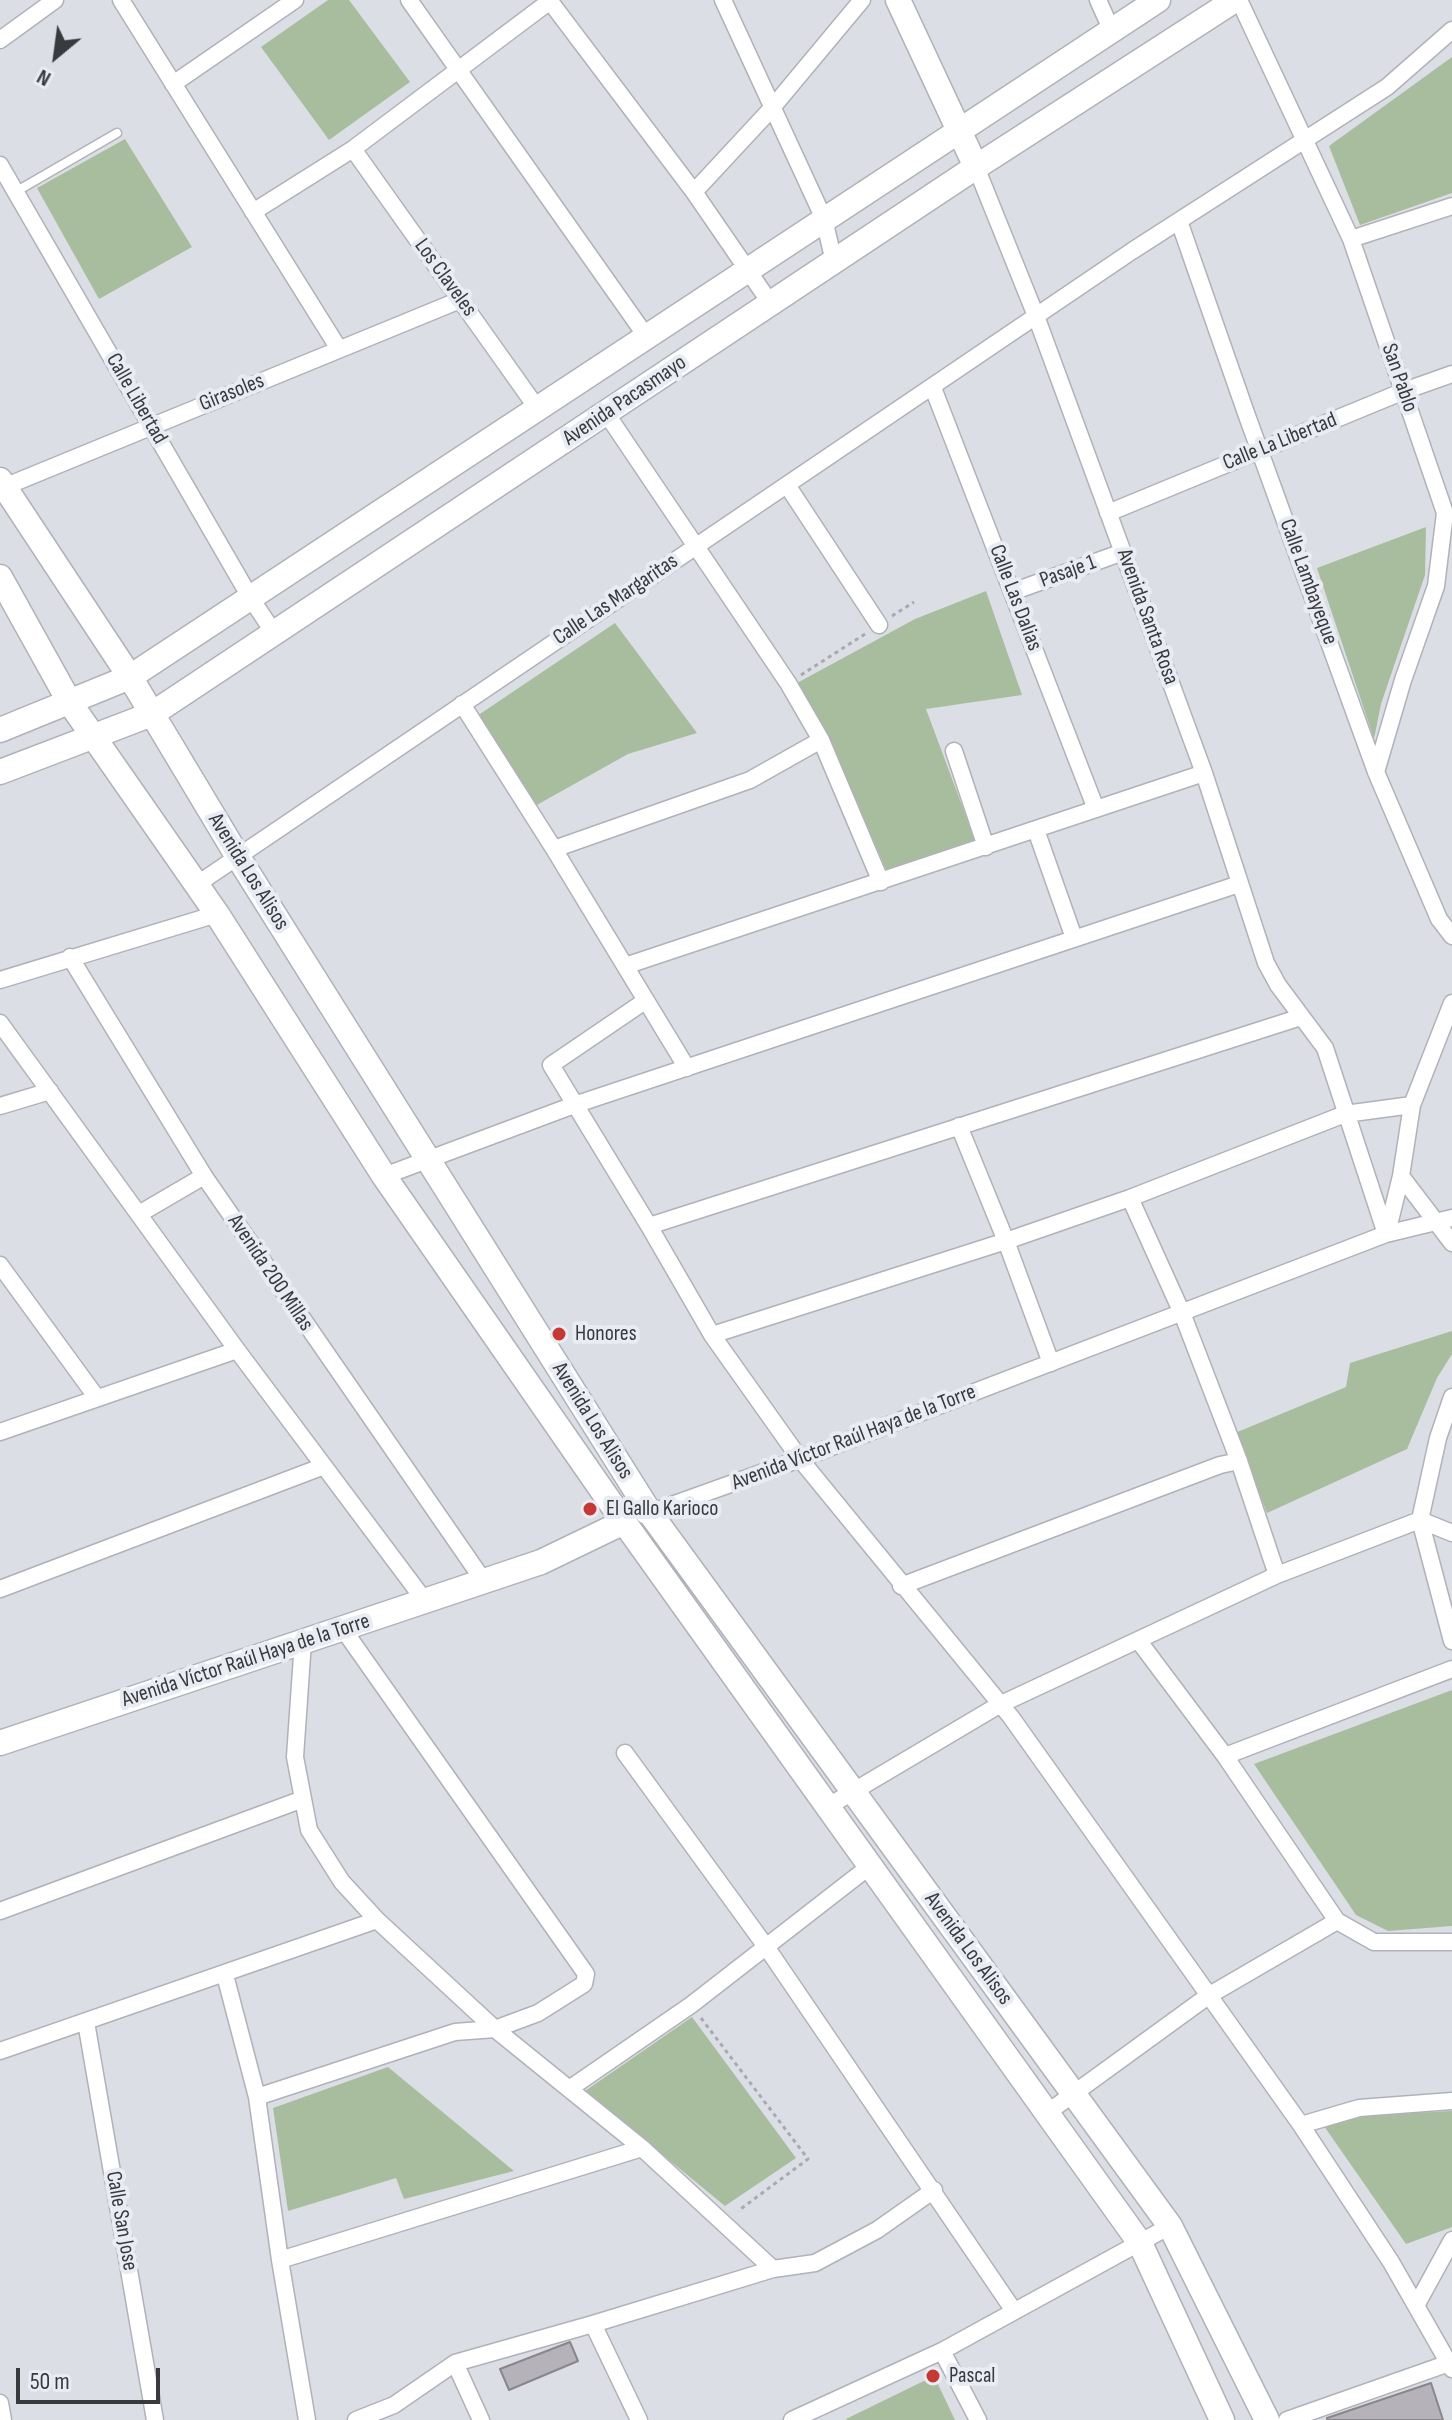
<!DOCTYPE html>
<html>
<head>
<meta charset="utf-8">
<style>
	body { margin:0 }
	#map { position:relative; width:1452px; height:2420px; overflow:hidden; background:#dcdee5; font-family:"Sofia Sans Condensed",sans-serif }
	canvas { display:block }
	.north { position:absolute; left:16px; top:16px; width:80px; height:80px; -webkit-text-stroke:6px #e9ecf3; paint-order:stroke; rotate:209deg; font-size:22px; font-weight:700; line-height:32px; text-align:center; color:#393a3d }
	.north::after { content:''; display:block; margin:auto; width:28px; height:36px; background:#393a3d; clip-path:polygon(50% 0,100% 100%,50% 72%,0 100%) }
	.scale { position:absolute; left:16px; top:2368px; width:144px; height:36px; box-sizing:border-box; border:4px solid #393a3d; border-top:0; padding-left:10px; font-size:24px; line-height:28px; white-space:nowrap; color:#393a3d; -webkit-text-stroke:6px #e9ecf3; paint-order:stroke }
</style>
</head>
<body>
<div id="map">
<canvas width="1452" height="2420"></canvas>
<div class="north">N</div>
<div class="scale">50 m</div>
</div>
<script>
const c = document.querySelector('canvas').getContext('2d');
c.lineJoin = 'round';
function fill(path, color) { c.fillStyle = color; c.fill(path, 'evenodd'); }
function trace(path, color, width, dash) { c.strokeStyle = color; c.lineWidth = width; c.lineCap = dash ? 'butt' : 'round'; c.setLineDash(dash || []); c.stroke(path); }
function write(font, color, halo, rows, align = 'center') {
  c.font = font + ' "Sofia Sans Condensed",sans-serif'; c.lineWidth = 8; c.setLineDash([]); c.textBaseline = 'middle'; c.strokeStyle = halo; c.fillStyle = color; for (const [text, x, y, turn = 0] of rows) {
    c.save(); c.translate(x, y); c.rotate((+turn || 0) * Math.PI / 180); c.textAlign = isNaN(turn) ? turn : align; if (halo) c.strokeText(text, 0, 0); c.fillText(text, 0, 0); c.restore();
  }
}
const green = new Path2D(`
	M328,0H349L410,82L329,140L261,47Z
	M1452,57V193L1360,225L1329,146Z
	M125,139L192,247L99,299L37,188Z
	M1426,527L1425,575L1381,704L1374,739L1317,568Z
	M986,591L1022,695L926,709L976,843L888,874L830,741L797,683L915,619Z
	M615,623L697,733L628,754L535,806L477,716Z
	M1452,1331V1354L1437,1378L1407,1449L1267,1513L1235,1433L1346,1387L1350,1363Z
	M1452,1690V1926L1388,1931L1356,1915L1254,1764Z
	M692,2017L796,2158L725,2206L585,2091Z
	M388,2067L514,2171L404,2199L396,2178L288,2211L273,2108Z
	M1452,2111V2227L1406,2244L1324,2126L1370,2115Z
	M934,2376L955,2420H847L846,2419Z`);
const building = new Path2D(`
	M570,2342L578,2361L509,2390L500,2369Z
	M1431,2383L1443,2420H1327V2418Z`);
const path = new Path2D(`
	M892,616L914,602
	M801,675L865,634
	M701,2018L808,2159L738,2211`);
const lane = new Path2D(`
	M17,191L117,133`);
const street = new Path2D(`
	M121,0L339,349
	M409,0L646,336
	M549,0L694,192L771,304
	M723,0L824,219L834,262
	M1098,0L1111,29
	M1239,0L1351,239L1445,513L1436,586L1403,680L1376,772
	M0,40L55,0
	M173,84L295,0
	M353,149L537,408
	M0,165L250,597L274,633
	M976,167L1036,316L1204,773L1266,963L1278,985L1325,1048L1386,1234
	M694,192L772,108L862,0
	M253,212L353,149L550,1
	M1179,221L1246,413L1376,772L1439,919L1452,936
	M1351,239L1452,206
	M933,388L1096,809
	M606,413L788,683L821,740L881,882
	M787,485L879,625
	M4,487L460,300
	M1108,513L1404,391L1452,374
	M1012,592L1123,552
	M462,704L554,849L687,1068
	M954,751L986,847
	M1036,830L1074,938
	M554,849L750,780L821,740
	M196,885L1132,251L1387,87L1452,30
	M70,957L204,1176L483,1580
	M625,966L1204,773
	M0,980L217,914
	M645,1001L551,1065L649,1226L712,1335L800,1459L1011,1717L1301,2125L1391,2262L1452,2369
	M0,1023L237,1350L425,1601
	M0,1106L50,1091
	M959,1126L1006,1241L1051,1363
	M384,1176L574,1105L1239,884
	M1401,1176L1452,1243
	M1130,1198L1182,1313L1239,1461L1277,1575
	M139,1214L204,1176
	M649,1226L1301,1017
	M1387,1233L1401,1176L1412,1105L1452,1003
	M0,1265L97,1398
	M712,1335L1006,1241L1130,1198L1345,1114L1412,1105
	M1452,1397L1438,1438L1420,1520L1452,1641
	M0,1432L237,1350
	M644,1515L800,1459L1386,1234L1452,1218
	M901,1586L1220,1465L1239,1461
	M0,1589L324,1466
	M1138,1640L1225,1756L1337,1921
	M303,1641L295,1757L309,1830L342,1882L377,1920L495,2029L642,2148L773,2269
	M625,1753L767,1948L1014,2311
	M1225,1756L1452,1669
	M827,1807L999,1705L1277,1575L1420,1520L1452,1533
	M0,1911L303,1799
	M225,1975L257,2097L280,2260L307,2420
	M86,2022L155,2420
	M0,2051L377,1920
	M569,2089L691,2005L870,1866
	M257,2097L455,2032L495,2029L538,2013L584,1984L586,1974L343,1629
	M1047,2113L1208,1996L1337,1921L1374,1942H1452
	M1301,2125L1359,2108L1452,2101
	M280,2260L642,2148
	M1417,2304L1452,2240
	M593,2324L639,2420
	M942,2351L978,2420
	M455,2363L481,2420
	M0,2403L3,2420
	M356,2420L394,2405L455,2363L593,2324L773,2269L815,2263L877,2230L934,2190
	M792,2420L942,2351L1170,2226
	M1287,2420L1452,2362`);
const secondary = new Path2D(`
	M898,0L976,167
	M0,480L130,677L238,857L650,1513L1170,2226L1267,2420
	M0,577L70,703L217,914L384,1176L624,1522L1140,2243L1222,2420
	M0,730L130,677L1158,0
	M0,772L152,714L976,167L1235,0
	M0,1743L541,1562L624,1522`);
const markers = [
	[559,1334,8,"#c63834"],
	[590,1509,8,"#c63834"],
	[933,2376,8,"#c63834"]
];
const streetNames = [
	["Los Claveles",445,278,54],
	["San Pablo",1399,378,71],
	["Girasoles",232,393,-22],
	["Calle Libertad",136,399,60],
	["Avenida Pacasmayo",625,401,-34],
	["Calle La Libertad",1280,442,-22],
	["Pasaje 1",1068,572,-20],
	["Calle Lambayeque",1308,582,70],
	["Calle Las Dalias",1015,598,69],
	["Calle Las Margaritas",616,600,-34],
	["Avenida Santa Rosa",1147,617,70],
	["Avenida Los Alisos",248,872,58],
	["Avenida 200 Millas",270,1273,56],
	["Avenida Los Alisos",592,1421,58],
	["Avenida Víctor Raúl Haya de la Torre",854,1438,-21],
	["Avenida Víctor Raúl Haya de la Torre",246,1661,-18],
	["Avenida Los Alisos",968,1949,54],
	["Calle San Jose",121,2221,80]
];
const poiNames = [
	["Honores",575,1334],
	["El Gallo Karioco",606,1509],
	["Pascal",949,2376]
];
fill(green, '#a8bd9e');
fill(building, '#b5b2b9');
trace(building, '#89868c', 2);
trace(lane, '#b0b2b9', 11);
trace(street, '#b0b2b9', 19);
trace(secondary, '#b0b2b9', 27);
trace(path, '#a8aaaf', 3, [4, 4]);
trace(lane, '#fff', 8);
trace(street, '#fff', 16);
trace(secondary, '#fff', 24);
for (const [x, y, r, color] of markers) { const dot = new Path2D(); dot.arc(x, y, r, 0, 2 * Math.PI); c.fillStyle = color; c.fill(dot); trace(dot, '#e9ecf3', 3); }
write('22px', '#393a3d', '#e9ecf3', streetNames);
write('22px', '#393a3d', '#e9ecf3', poiNames, 'left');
</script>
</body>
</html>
